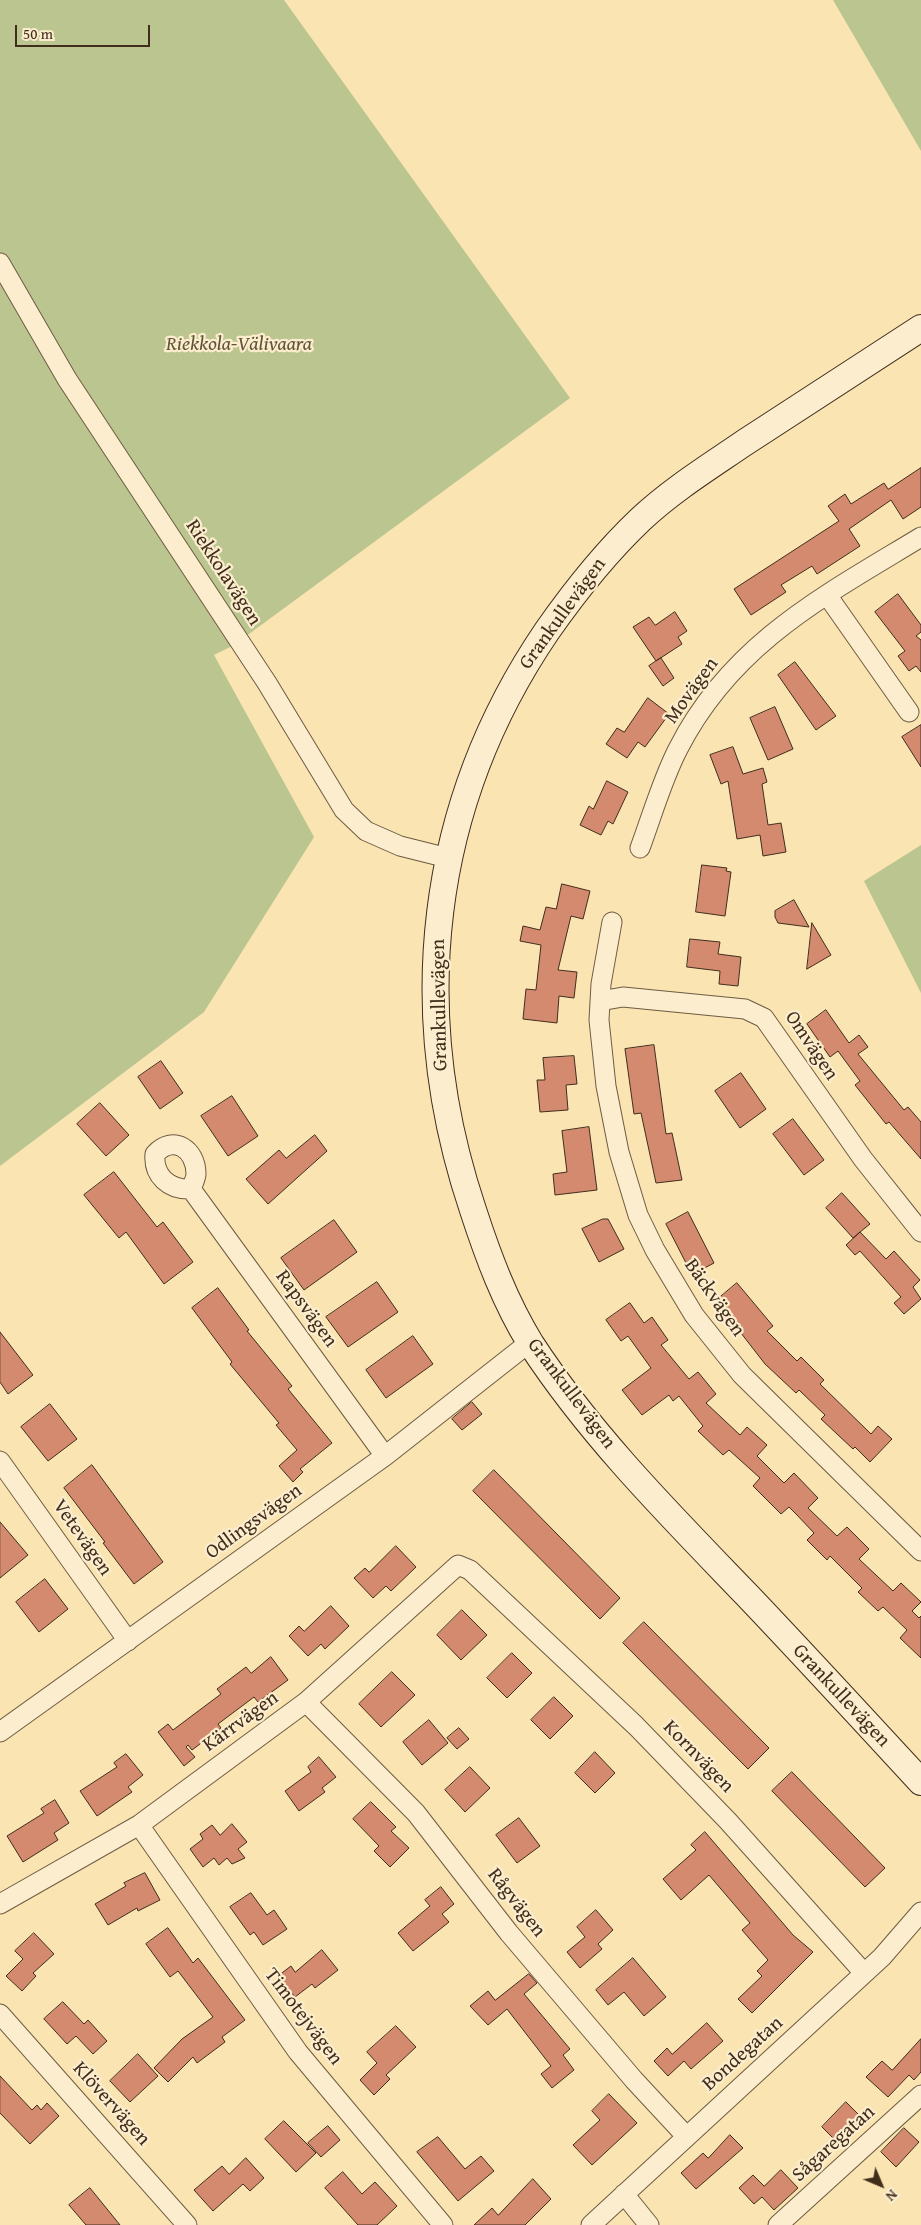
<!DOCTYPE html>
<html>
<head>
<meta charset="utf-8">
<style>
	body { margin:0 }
	#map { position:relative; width:921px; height:2225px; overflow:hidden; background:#f9e4b2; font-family:"Gentium Book Plus",serif }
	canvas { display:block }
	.north { position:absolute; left:856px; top:2160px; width:50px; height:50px; -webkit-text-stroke:4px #fbedcd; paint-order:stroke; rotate:135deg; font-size:14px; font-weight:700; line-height:20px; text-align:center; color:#412d1c }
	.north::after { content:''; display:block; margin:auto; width:18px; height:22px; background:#412d1c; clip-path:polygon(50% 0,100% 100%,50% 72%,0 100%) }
	.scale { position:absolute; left:15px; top:25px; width:135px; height:22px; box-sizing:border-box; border:2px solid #412d1c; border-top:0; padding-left:6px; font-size:15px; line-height:18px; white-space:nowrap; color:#412d1c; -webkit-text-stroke:4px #fbedcd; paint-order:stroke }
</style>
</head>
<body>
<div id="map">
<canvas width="921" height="2225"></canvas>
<div class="north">N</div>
<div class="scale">50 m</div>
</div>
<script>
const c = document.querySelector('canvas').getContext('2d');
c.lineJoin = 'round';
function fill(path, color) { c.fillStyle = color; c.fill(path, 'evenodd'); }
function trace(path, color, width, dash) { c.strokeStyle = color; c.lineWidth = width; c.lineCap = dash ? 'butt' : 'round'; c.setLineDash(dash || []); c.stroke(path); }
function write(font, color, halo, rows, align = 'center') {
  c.font = font + ' "Gentium Book Plus",serif'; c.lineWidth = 4.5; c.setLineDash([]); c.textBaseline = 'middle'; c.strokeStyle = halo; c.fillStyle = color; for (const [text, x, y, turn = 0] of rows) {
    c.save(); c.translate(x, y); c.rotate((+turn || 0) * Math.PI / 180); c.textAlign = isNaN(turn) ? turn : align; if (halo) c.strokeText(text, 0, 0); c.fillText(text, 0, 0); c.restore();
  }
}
const green = new Path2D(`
	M0,0H284L570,398L234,645L214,655L314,837L204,1012L0,1166Z
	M833,0H921V151Z
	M921,845V993L864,881Z`);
const building = new Path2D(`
	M921,468V507L903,519L891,500L849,529L860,546L817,574L812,566L781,585L786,592L751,615L734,589L839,521L828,506L845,494L851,504L884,483L888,489Z
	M898,594L921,625V632L916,636L921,640V672L916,666L909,671L898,656L905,651L875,612Z
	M675,612L687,631L678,637L682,644L656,661L633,627L649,617L655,625Z
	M661,658L674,678L663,686L649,666Z
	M795,662L836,716L816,730L778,675Z
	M648,698L669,714L645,747L638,742L627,758L606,744L617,728L624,732Z
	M775,707L793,749L768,760L750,718Z
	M921,725V767L902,737Z
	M733,747L743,774L763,768L767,782L762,784L768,825L781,823L786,852L763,856L760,835L737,839L728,781L721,784L710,755Z
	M607,781L628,792L613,824L608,821L601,835L580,825L589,806L593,809Z
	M702,865L727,868L726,871L731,872L725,916L696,912Z
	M562,884L590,891L583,919L571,916L558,970L577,972L574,998L559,996L557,1023L523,1019L526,989L536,990L541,945L520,941L523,926L540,930L546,907L556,909Z
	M794,900L809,927L778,923L775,917V911Z
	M812,923L831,955L807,969Z
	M690,939L720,942L718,954L741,957L738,986L719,984L720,971L687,967Z
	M826,1010L849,1043L859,1035L868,1047L858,1054L904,1110L908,1107L921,1122V1159L889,1122L886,1124L855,1085L860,1081L838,1051L830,1057L807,1024Z
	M654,1045L666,1134L672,1133L682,1180L656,1183L641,1113L634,1114L625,1049Z
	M574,1056L577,1084L566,1085L568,1110L540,1112L537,1080H545L543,1058Z
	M161,1061L183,1093L160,1109L138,1077Z
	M741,1073L766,1109L740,1128L715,1091Z
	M232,1096L258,1136L228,1156L201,1116Z
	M100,1103L129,1135L106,1156L77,1124Z
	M793,1119L824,1160L804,1175L773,1134Z
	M589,1127L597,1190L555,1195L553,1174L567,1172L562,1131Z
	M315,1135L327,1151L268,1204L246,1179L279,1150L286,1158Z
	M114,1172L157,1227L163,1222L193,1262L164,1284L126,1232L119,1238L84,1195Z
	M842,1193L870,1224L860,1232L886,1259L894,1251L920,1280L913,1287L921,1299L904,1314L894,1303L901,1297L860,1251L855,1255L846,1245L860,1232L853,1238L826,1208Z
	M688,1212L714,1263L695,1273L689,1261L686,1263L666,1224Z
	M603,1219H608L624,1249L599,1262L582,1229Z
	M334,1220L357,1252L304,1290L281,1258Z
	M377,1282L398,1312L348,1347L326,1317Z
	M737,1283L773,1326L767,1331L797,1361L801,1357L824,1380L820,1384L871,1434L878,1426L892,1439L870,1462L855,1447L853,1449L821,1419L825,1415L799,1390L796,1393L765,1364L741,1333L744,1330L718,1299Z
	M218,1288L249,1330L247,1331L292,1386L288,1389L332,1443L300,1469L303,1472L293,1482L279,1466L297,1450L276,1425L279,1423L230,1364L232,1362L192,1308Z
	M630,1303L644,1323L652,1317L668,1340L661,1345L689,1379L698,1372L716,1394L706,1403L740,1435L747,1427L767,1445L757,1456L784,1483L794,1473L818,1498L808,1508L837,1536L847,1527L869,1549L859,1559L893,1591L901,1583L921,1602L912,1611L919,1618L921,1616V1658L900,1638L907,1630L883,1607L878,1611L858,1592L862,1588L830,1556L827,1560L807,1540L814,1533L797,1515L789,1507L781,1514L753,1486L760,1478L729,1450L723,1455L698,1431L703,1426L679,1396L673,1401L669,1395L642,1415L622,1390L651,1368L628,1336L621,1341L606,1320Z
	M0,1332L33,1375L8,1394L0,1382Z
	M413,1336L433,1364L386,1398L366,1370Z
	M472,1402L482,1414L462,1430L452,1419Z
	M50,1404L77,1439L48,1461L21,1427Z
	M92,1465L163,1562L134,1584L103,1543L105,1542L64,1488Z
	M494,1470L620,1598L600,1619L473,1491Z
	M0,1522L28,1555L0,1578Z
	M396,1546L416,1567L391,1591L386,1586L373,1598L354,1578L365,1568L369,1572Z
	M45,1579L68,1609L39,1632L16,1602Z
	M331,1606L349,1626L325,1649L321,1644L308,1656L289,1636L299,1626L304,1631Z
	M462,1610L487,1635L461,1660L437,1635Z
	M644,1622L769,1748L748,1769L623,1643Z
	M512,1653L532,1673L507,1698L487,1678Z
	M271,1657L288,1680L258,1702L254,1697L218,1724L221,1728L192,1750L188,1745L186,1747L195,1757L184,1766L158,1732L168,1724L173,1730L221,1694L217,1689L246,1667L251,1673Z
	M392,1672L415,1695L381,1727L359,1704Z
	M554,1697L573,1716L550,1739L531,1720Z
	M429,1720L448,1743L422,1765L403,1742Z
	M459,1728L469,1739L457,1749L447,1738Z
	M595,1752L615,1773L595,1793L575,1773Z
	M126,1754L143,1775L128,1787L132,1792L97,1816L80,1791L117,1767L114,1763Z
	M319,1757L336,1777L322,1788L325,1792L299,1811L285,1791L311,1772L308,1767Z
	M470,1767L490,1788L465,1812L445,1790Z
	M792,1772L885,1868L865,1887L772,1791Z
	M55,1800L69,1823L54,1833L58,1840L23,1862L7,1836L44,1813L41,1809Z
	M371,1802L396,1827L391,1831L409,1848L390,1867L374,1851L379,1846L353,1819Z
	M519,1818L540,1846L517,1863L496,1835Z
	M232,1824L247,1842L238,1849L245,1858L232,1864L227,1858L219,1865L214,1858L203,1867L190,1849L203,1839L200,1834L212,1825L220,1835Z
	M705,1832L793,1935L813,1952L752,2013L738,1999L762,1976L757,1971L768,1960L742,1930L750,1923L709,1875L681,1900L663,1879L696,1850L691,1845Z
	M145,1873L160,1900L138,1911L137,1908L108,1925L95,1904L126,1886L124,1883Z
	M441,1887L454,1904L442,1914L449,1922L413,1951L398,1933L430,1906L425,1900Z
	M251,1893L267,1915L274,1910L287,1929L263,1945L254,1932L250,1935L230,1907Z
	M596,1910L613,1930L598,1944L602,1949L580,1968L567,1952L585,1937L577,1927Z
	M168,1928L193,1963L198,1958L245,2020L222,2037L225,2042L197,2063L193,2057L168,2082L154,2068L182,2039L213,2017L178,1971L170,1977L146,1944Z
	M34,1933L54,1954L33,1973L36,1976L22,1991L6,1976L23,1959L15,1951Z
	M322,1950L338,1970L315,1988L312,1984L295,1997L278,1976L291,1966L295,1972Z
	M633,1958L666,1997L644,2016L624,1992L608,2005L596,1990Z
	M529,1974L537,1983L524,1994L570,2049L563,2055L574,2070L552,2088L541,2074L551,2066L507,2009L488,2025L470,2006L488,1991L495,2000Z
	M63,2002L84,2024L88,2020L107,2041L93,2054L76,2036L67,2044L44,2019Z
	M707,2023L723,2041L691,2069L684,2061L668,2076L654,2061L667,2048L672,2054Z
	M396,2026L416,2047L386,2075L390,2079L374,2095L360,2080L377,2063L367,2052Z
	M921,2039V2072L914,2080L909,2075L888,2097L866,2077L882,2061L892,2070Z
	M138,2054L158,2076L130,2102L110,2081Z
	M0,2076L32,2110L37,2105L41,2110L47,2103L59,2116L30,2144L0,2113Z
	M609,2094L637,2123L592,2165L573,2145L600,2120L592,2111Z
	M846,2102L865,2121L841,2146L822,2127Z
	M284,2121L316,2153L296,2172L265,2139Z
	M328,2126L340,2140L321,2157L308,2143Z
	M904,2128L919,2142L896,2167L881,2152Z
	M730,2135L743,2148L696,2189L681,2173L703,2153L708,2158Z
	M438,2137L465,2169L481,2156L494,2171L458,2201L417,2152Z
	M246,2158L264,2178L250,2191L243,2184L213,2211L194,2190L222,2166L229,2174Z
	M781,2170L798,2188L774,2210L762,2197L754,2204L739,2188L753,2175L764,2186Z
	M343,2172L362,2194L375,2182L397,2206L377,2225H358L325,2188Z
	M533,2179L551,2199L525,2225H474L492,2208L498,2215Z
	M90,2188L120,2225H86L69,2205Z`);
const street = new Path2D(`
	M0,263L67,379L267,683L344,810L366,831L400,846L448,858
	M827,595L909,712
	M640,848C652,816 662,780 678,749C732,643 824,596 921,537
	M612,922L601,984L599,1020L606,1086L619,1152L638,1215L655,1250L694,1315L742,1375L921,1551
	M600,1001L623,997L745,1009L764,1018L863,1159L921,1232
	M191,1189C193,1184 196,1178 196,1174C196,1149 173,1134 155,1154C153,1176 169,1190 191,1189L385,1456
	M0,1461L128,1641
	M306,1702L416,1813L509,1933L634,2080L686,2136
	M0,1732L385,1456L530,1342
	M139,1825L298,2052L443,2225
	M0,1904L139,1825L306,1702L458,1565L470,1570L486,1585L636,1726L728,1821L864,1973
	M0,2014L187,2225
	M624,2194L649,2225
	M591,2225L882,1957L921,1912
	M778,2225L921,2095`);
const secondary = new Path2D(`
	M921,328C862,366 803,404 744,443C709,467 672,490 641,519C605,553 575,591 547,631C428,806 406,1011 473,1210C488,1256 505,1302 531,1344C591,1436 670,1515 746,1594C805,1656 863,1719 921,1782`);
const parkNames = [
	["Riekkola-Välivaara",239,345]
];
const streetNames = [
	["Riekkolavägen",223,573,57],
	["Grankullevägen",563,614,-54],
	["Movägen",692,691,-54],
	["Grankullevägen",440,1005,-91],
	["Omvägen",811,1046,56],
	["Bäckvägen",714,1298,55],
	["Rapsvägen",306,1309,54],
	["Grankullevägen",571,1394,53],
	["Odlingsvägen",254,1522,-36],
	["Vetevägen",82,1538,55],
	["Grankullevägen",841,1696,47],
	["Kärrvägen",241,1722,-36],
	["Kornvägen",698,1757,46],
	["Rågvägen",516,1903,52],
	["Timotejvägen",303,2017,53],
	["Bondegatan",743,2054,-42],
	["Klövervägen",111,2104,48],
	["Sågaregatan",834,2144,-42]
];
fill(green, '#bac58f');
fill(building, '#d38a6f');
trace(building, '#412d1c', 1);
trace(street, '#6f5b42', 21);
trace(secondary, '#412d1c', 28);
trace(street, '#fbedcd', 19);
trace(secondary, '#fbedcd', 26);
write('italic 20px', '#5f5339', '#fbedcd', parkNames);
write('20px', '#412d1c', '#fbedcd', streetNames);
</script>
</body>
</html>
